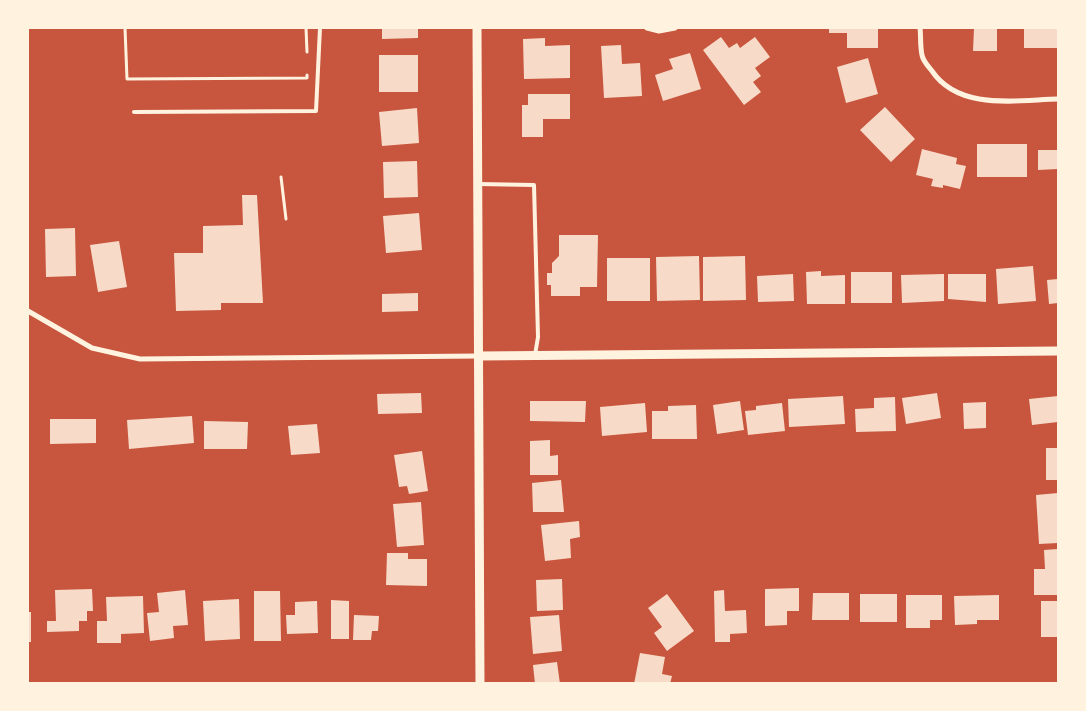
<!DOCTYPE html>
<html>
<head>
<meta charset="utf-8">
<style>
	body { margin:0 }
	#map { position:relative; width:1086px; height:711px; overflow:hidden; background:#c8553d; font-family:Raleway,sans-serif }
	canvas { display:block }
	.frame { position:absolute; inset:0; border:29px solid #fff3e0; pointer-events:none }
</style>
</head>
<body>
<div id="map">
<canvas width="1086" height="711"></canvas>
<div class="frame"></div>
</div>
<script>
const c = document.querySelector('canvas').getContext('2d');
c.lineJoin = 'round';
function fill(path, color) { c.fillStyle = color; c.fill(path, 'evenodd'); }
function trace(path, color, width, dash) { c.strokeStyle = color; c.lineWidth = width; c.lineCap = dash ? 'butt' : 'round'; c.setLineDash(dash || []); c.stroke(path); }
const building = new Path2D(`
	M382,28H418V38L382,39Z
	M829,28H878V48H847V33H829Z
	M974,28H997V51H973Z
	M1024,28H1058V48H1024Z
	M721,37L729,48L737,43L740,48L755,37L770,57L755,68L761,76L753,82L761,92L744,105L703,50Z
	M545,38V46L570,45V78L524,79L523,39Z
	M621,45L622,64L640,63L642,96L604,98L601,46Z
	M690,53L701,89L663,101L655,75L673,69L669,59Z
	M379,55H418V92H379Z
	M868,58L878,94L846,103L837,67Z
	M528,94H570V119H543V137H522V105H528Z
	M885,107L915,139L891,162L860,130Z
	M417,108L419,143L382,146L379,112Z
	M977,144H1027V177H977Z
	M922,149L957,158L956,164L966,166L960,189L943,185V188L931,186L933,179L916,175Z
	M1038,150H1058V169L1038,170Z
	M417,161L418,197L384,198L383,162Z
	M242,195H257L263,303H221V310L176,311L174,253H203V226L243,225Z
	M419,213L422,250L386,253L383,216Z
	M75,228L76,276L46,277L45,229Z
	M559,235H598L597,287H580V296H551V285H547V273H552V263L559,256Z
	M119,241L127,287L98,292L90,245Z
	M699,256L700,300L657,301L656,257Z
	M745,256L746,300L703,301V257Z
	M607,258H650V301H607Z
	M1033,266L1036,301L998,304L996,269Z
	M821,271V276L845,275V304H807L806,272Z
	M851,272H892V303H851Z
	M793,274L794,301L758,302L757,276Z
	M944,274V301L902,303L901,275Z
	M948,274H986V302L948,299Z
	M1058,279V303L1049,304L1047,280Z
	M418,293V311L382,312V294Z
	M421,393L422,413L378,414L377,394Z
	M937,393L941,418L906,424L902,398Z
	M843,396L845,424L789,427L788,399Z
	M1058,396V422L1032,425L1029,399Z
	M895,397L896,431L856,432L855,409L874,408V398Z
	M530,401H586L585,422L530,421Z
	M740,401L744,430L717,434L713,405Z
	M986,402V428L964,429L963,403Z
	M645,403L647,432L602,436L600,407Z
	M782,403L785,431L748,435L745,411L756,410V406Z
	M696,405L697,439H652V411H668V406Z
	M192,416L194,443L129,449L127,420Z
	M50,419H96V443L50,444Z
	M204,421L248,422L247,449H204Z
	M317,424L320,453L291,455L288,426Z
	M550,440V456L558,455V475H530V441Z
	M1046,448H1058V480H1046Z
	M422,451L428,491L409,494L407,486L399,487L394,455Z
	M561,480L564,512H533L532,483Z
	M1058,493V543L1039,544L1036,495Z
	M421,502L424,545L397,547L393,504Z
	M579,521L580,537L570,539L571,558L545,561L541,525Z
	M1058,549V595H1034V569H1045L1044,550Z
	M387,553H408V559H427V586L386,585Z
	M562,579L563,610L537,611L536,580Z
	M799,588V611H787V625L765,626V589Z
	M92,589L93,611H87V621H79V631L47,632V621H56L55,590Z
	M185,590L188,625L173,626L174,638L150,641L147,613L159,612L157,593Z
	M724,590L725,611L746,610L747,633L730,634V642H715L714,591Z
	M254,591H280L281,641H254Z
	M813,593H849V620H812Z
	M667,594L694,631L667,651L654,633L662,627L648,608Z
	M860,594H897V622H860Z
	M906,595H942V620H930V628H906Z
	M999,595V620H977V624L955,625L954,596Z
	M143,596L144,633L121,634V643H97V621H107L106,597Z
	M239,599L240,639L205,641L203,601Z
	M331,600L349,601V639H331Z
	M317,601L318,633L287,634L286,615H295V602Z
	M1041,601H1058V637H1041Z
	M28,612H31V642H28Z
	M354,615L379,616L378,631H372L371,640H353Z
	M559,615L562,651L533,654L530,617Z
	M640,653L665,657L662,674L672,676L670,684H634Z
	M557,662L560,684H535L533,665Z`);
const path = new Path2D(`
	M125,28L127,79L307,78V75
	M306,28L307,52
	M281,177L286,219`);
const service = new Path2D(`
	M134,112L316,111L320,28
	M478,184L534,185L538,337L535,355`);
const minor = new Path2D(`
	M647,28L659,31L675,28
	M920,28C921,36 920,46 922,55C923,61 928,66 932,71C959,111 1017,100 1058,99
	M28,311L92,348L140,359L479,356`);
const tertiary = new Path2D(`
	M477,28L480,684
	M479,356L1058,351`);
fill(building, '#f7dbc8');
trace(path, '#fff3e0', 3);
trace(service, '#fff3e0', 4);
trace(minor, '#fff3e0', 5);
trace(tertiary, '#fff3e0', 9);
</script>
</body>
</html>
